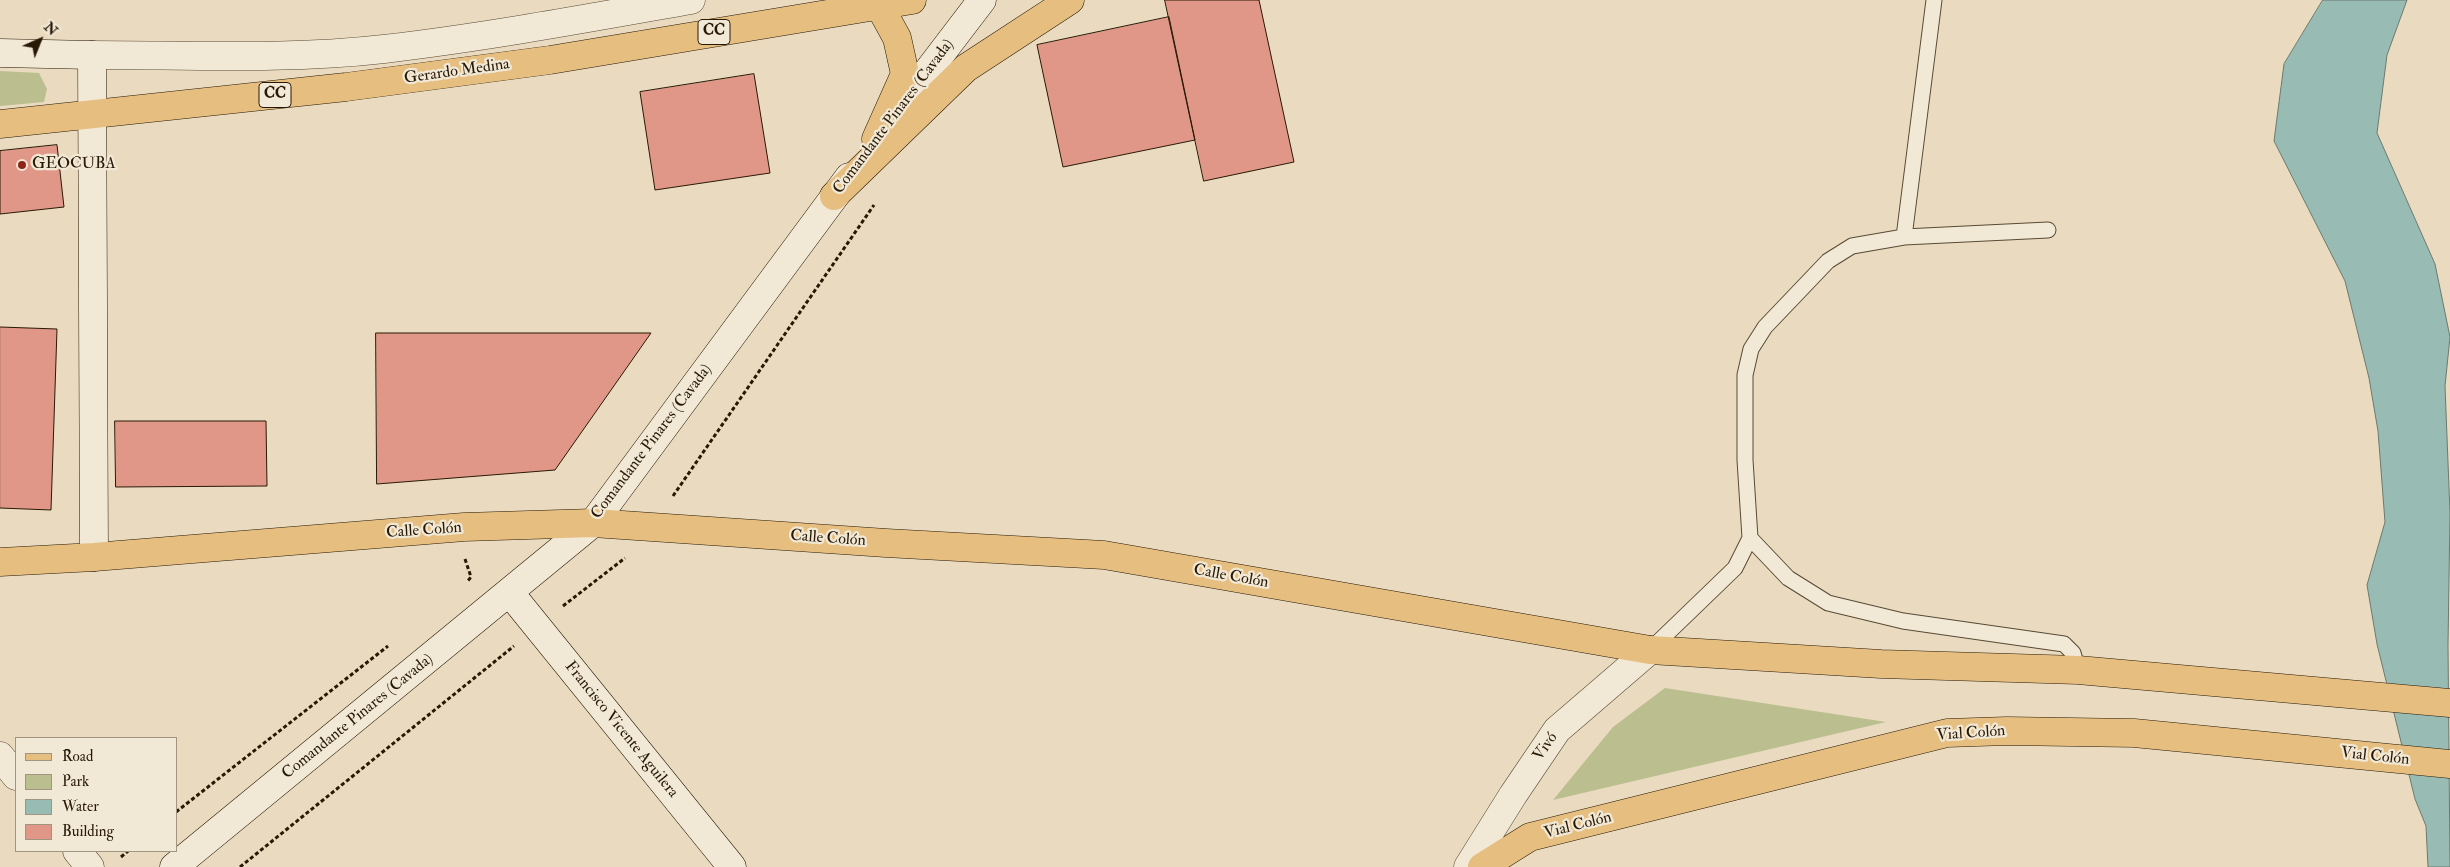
<!DOCTYPE html>
<html>
<head>
<meta charset="utf-8">
<style>
	body { margin:0 }
	#map { position:relative; width:2450px; height:867px; overflow:hidden; background:#eadbc0; font-family:"IM FELL Double Pica",serif }
	canvas { display:block }
	.legend { position:absolute; left:15px; top:737px; width:162px; height:115px; box-sizing:border-box; background:#f1e8d6; border:1px solid #a19582; margin:0; padding:6px 9px; list-style:none; font-size:15px; color:#281905 }
	.legend li { display:flex; align-items:center; gap:10px; height:25px }
	.legend b { width:25px; border:1px solid #a19582 }
	.north { position:absolute; left:15px; top:15px; width:50px; height:50px; -webkit-text-stroke:4px #f1e8d6; paint-order:stroke; rotate:44deg; font-size:14px; font-weight:700; line-height:20px; text-align:center; color:#281905 }
	.north::after { content:''; display:block; margin:auto; width:18px; height:22px; background:#281905; clip-path:polygon(50% 0,100% 100%,50% 72%,0 100%) }
</style>
</head>
<body>
<div id="map">
<canvas width="2450" height="867"></canvas>
<ul class="legend">
<li><b style="height:6px;background:#e5be80"></b>Road</li>
<li><b style="height:14px;background:#bbbe8f"></b>Park</li>
<li><b style="height:14px;background:#98bbb4"></b>Water</li>
<li><b style="height:14px;background:#e19787"></b>Building</li>
</ul>
<div class="north">N</div>
</div>
<script>
const c = document.querySelector('canvas').getContext('2d');
c.lineJoin = 'round';
function fill(path, color) { c.fillStyle = color; c.fill(path, 'evenodd'); }
function trace(path, color, width, dash) { c.strokeStyle = color; c.lineWidth = width; c.lineCap = dash ? 'butt' : 'round'; c.setLineDash(dash || []); c.stroke(path); }
function write(font, color, halo, rows, align = 'center') {
  c.font = font + ' "IM FELL Double Pica",serif'; c.lineWidth = 4.5; c.setLineDash([]); c.textBaseline = 'middle'; c.strokeStyle = halo; c.fillStyle = color; for (const [text, x, y, turn = 0] of rows) {
    c.save(); c.translate(x, y); c.rotate((+turn || 0) * Math.PI / 180); c.textAlign = isNaN(turn) ? turn : align; if (halo) c.strokeText(text, 0, 0); c.fillText(text, 0, 0); c.restore();
  }
}
const green = new Path2D(`
	M0,71L39,73L47,89L44,102L0,106Z
	M1665,688L1886,722L1553,800L1613,727Z`);
const water = new Path2D(`
	M2323,0H2407L2387,55L2377,133L2435,264L2450,337L2445,386L2450,513L2448,645L2450,867H2428L2426,826L2415,799L2377,644L2367,585L2385,522L2378,431L2369,378L2345,281L2274,141L2284,64Z`);
const building = new Path2D(`
	M1165,0H1259L1294,162L1204,181Z
	M1169,17L1195,140L1063,167L1037,45Z
	M754,74L770,173L655,190L640,92Z
	M57,145L64,207L0,214V151Z
	M0,327L57,329L51,510L0,508Z
	M376,333H651L555,470L377,484Z
	M115,421H266L267,486L116,487Z`);
const path = new Path2D(`
	M673,496L874,205
	M465,559L471,577L467,582
	M563,606L625,558
	M176,812L388,646
	M121,857L128,851
	M240,867L514,646`);
const lane = new Path2D(`
	M1904,237L1934,0
	M1750,538L1788,578L1828,603L1903,621L2064,644L2073,653L2078,670
	M1650,650L1735,568L1750,538L1745,460V375L1751,349L1765,327L1828,261L1852,246L1904,237L2048,230`);
const street = new Path2D(`
	M92,55C189,55 287,60 384,49C486,37 589,18 691,0
	M0,756L16,776
	M77,851L90,867
	M1468,867L1513,795L1557,730L1650,650`);
const secondary = new Path2D(`
	M0,53L92,55L94,557
	M889,122L982,0
	M510,593L732,867
	M174,867L593,523L849,177`);
const primary = new Path2D(`
	M0,124L346,87L550,60L912,0
	M876,139L905,74L897,38L879,5
	M834,196L966,68L1070,0
	M0,562L94,557L464,527L593,523L886,543L1104,555L1650,650L1881,664L2078,670L2450,703
	M1482,867L1530,837L1947,733L2007,731L2134,733L2450,764`);
const markers = [
	[22,165,5,"#8f2418"]
];
const shields = [
	[714,32,32],
	[275,95,32]
];
const shieldNames = [
	["CC",714,32],
	["CC",275,95]
];
const streetNames = [
	["Gerardo Medina",457,72,-8],
	["Comandante Pinares (Cavada)",894,117,-53],
	["Comandante Pinares (Cavada)",652,442,-53],
	["Calle Colón",424,531,-4],
	["Calle Colón",828,539,4],
	["Calle Colón",1231,577,10],
	["Comandante Pinares (Cavada)",358,717,-39],
	["Francisco Vicente Aguilera",621,730,51],
	["Vial Colón",1971,734,-4],
	["Vivó",1546,747,-55],
	["Vial Colón",2375,757,6],
	["Vial Colón",1578,826,-14]
];
const poiNames = [
	["GEOCUBA",32,165]
];
fill(green, '#bbbe8f');
fill(water, '#98bbb4');
trace(water, '#6b7a6e', 1);
fill(building, '#e19787');
trace(building, '#281905', 1);
trace(lane, '#584a34', 17);
trace(street, '#584a34', 29);
trace(secondary, '#281905', 29);
trace(primary, '#281905', 29);
trace(path, '#281905', 3, [4, 2.5]);
trace(lane, '#f1e8d6', 15);
trace(street, '#f1e8d6', 28);
trace(secondary, '#f1e8d6', 28);
trace(primary, '#e5be80', 28);
for (const [x, y, r, color] of markers) { const dot = new Path2D(); dot.arc(x, y, r, 0, 2 * Math.PI); c.fillStyle = color; c.fill(dot); trace(dot, '#f1e8d6', 2); }
for (const [x, y, w] of shields) { const box = new Path2D(); box.roundRect(x - w / 2, y - 12.5, w, 25, 4); c.fillStyle = '#f1e8d6'; c.fill(box); trace(box, '#281905', 1); }
write('bold 15px', '#281905', null, shieldNames);
write('16px', '#281905', '#f1e8d6', streetNames);
write('16px', '#281905', '#f1e8d6', poiNames, 'left');
</script>
</body>
</html>
